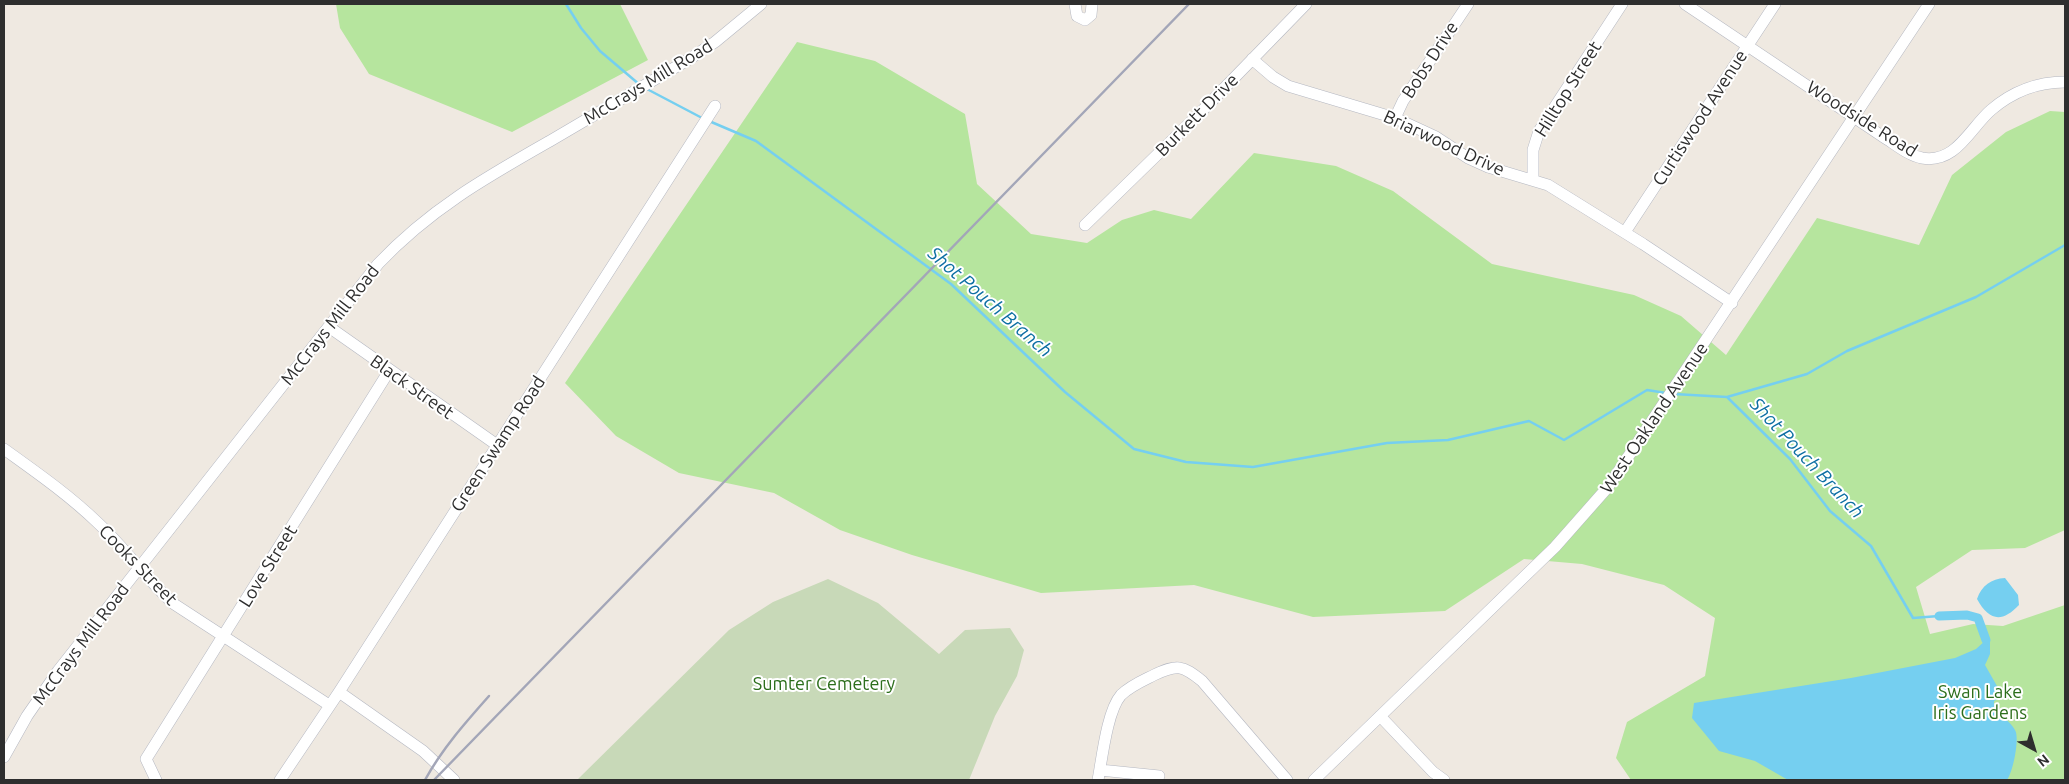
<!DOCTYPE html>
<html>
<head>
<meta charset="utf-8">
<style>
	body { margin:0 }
	#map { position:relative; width:2069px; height:784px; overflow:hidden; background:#efe9e1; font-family:Ubuntu,sans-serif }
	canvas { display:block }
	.frame { position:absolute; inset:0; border:5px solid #2e2e2e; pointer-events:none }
	.north { position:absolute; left:2009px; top:724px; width:50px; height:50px; -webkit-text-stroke:4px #fff; paint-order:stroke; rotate:141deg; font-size:14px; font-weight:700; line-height:20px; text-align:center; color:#2e2e2e }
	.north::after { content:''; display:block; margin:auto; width:18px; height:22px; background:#2e2e2e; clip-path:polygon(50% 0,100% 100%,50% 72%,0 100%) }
</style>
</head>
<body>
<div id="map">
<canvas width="2069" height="784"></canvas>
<div class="frame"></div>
<div class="north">N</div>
</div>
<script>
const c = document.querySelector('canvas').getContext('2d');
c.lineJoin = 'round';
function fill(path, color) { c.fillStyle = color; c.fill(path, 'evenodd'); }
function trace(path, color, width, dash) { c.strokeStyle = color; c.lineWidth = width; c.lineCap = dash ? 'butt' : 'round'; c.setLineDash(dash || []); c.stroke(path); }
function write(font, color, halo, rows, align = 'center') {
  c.font = font + ' Ubuntu,sans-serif'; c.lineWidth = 4; c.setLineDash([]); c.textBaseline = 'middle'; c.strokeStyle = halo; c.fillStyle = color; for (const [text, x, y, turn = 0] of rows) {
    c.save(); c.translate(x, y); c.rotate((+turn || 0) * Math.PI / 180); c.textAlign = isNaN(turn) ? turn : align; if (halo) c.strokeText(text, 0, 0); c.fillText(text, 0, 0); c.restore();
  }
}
const green = new Path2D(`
	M336,4H620L648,60L512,132L369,74L340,28Z
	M797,42L875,61L965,114L977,184L1031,234L1087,243L1122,220L1154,210L1191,219L1254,153L1336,166L1393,191L1492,264L1634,295L1681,316L1726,355L1817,218L1919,245L1952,175L2006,132L2050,111L2065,112V530L2025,548L1972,550L1916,587L1930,634L1973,624L2003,626L2065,605V780H1631L1616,758L1627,722L1705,676L1715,618L1664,585L1582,564L1524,559L1445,611L1313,617L1194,585L1041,593L912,555L840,530L774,493L679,473L616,436L565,383Z`);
const cemetery = new Path2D(`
	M828,579L878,603L939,654L965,630L1010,628L1024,650L1017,676L995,716L969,780H577L729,630L773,602Z`);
const water = new Path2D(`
	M2005,578L2018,595L2019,605C2002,623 1989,621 1977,599C1982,585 1991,579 2005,578Z
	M1986,640L1990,641V654L1985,665L2001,693L1998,699L1994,701V707C2000,715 2010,721 2015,730C2020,738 2013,772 2007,780H1788L1755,761L1719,751L1692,718L1694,703L1851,678L1955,658L1976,649Z`);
const stream = new Path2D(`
	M566,4L581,28L600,51L640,85
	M645,88L704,119
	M709,121L756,141L951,284L1065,392L1134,449L1186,462L1253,467L1387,443L1448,440L1529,421L1564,440L1647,390L1666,393
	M1674,394L1727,397L1807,374L1847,351L1976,297L2065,245
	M1727,397L1790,459L1830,511L1871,546L1913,618L1939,616`);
const canal = new Path2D(`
	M1939,616L1967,615L1978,618L1986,640`);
const minor = new Path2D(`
	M1075,4L1077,16L1085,20L1091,15L1092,4
	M1685,4L1882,136C1894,143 1907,155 1922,158C1956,164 1970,128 1991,110C2012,92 2038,82 2065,82
	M1252,59L1273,77L1288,86L1395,118L1436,137L1468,158L1488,167L1548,185L1643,244L1732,303
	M1395,118L1403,101L1468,4
	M1533,180V150L1539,131L1622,4
	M1085,225L1201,112L1306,4
	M1625,232L1775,4
	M329,327L497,445
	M4,449C36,472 69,495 98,523C125,548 146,579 174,604L329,705
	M339,692L423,751L454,780
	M1380,716L1433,772L1444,780
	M4,757L27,716L58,671L378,264C430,209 485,178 550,141C597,113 644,86 691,58L715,42L761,4
	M1100,770L1159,776
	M156,780L146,759L389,371
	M280,780L339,692L715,106
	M1098,780C1102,759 1107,711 1121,695C1130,686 1142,681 1154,675C1177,664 1182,665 1202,681L1287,780
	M1314,780L1555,547L1608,487L1929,4`);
const rail = new Path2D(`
	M425,780C442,749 465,723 489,696
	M434,780L1189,4`);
const streetNames = [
	["Bobs Drive",1430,60,-57],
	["McCrays Mill Road",648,82,-31],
	["Hilltop Street",1568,89,-58],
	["Burkett Drive",1197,115,-45],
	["Curtiswood Avenue",1700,118,-57],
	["Woodside Road",1862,119,32],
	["Briarwood Drive",1444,143,25],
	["McCrays Mill Road",330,325,-52],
	["Black Street",412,387,35],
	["West Oakland Avenue",1654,418,-56],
	["Green Swamp Road",498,444,-57],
	["Cooks Street",138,565,46],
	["Love Street",268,566,-58],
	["McCrays Mill Road",81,644,-53]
];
const parkNames = [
	["Sumter Cemetery",824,684],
	["Swan Lake",1980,692],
	["Iris Gardens",1980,713]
];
const waterNames = [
	["Shot Pouch Branch",990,302,41],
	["Shot Pouch Branch",1807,458,47]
];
fill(green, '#b6e59e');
fill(cemetery, '#c8d9b8');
fill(water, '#75cff0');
trace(stream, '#75cff0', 2.5);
trace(canal, '#75cff0', 9);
trace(minor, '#b4b7c1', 12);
trace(minor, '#fff', 11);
trace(rail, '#a3a6b8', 2.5);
write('18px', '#2e2e2e', '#fff', streetNames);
write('18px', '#2c6e1b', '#fff', parkNames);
write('italic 19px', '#0d6fa3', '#fff', waterNames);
</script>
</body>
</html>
